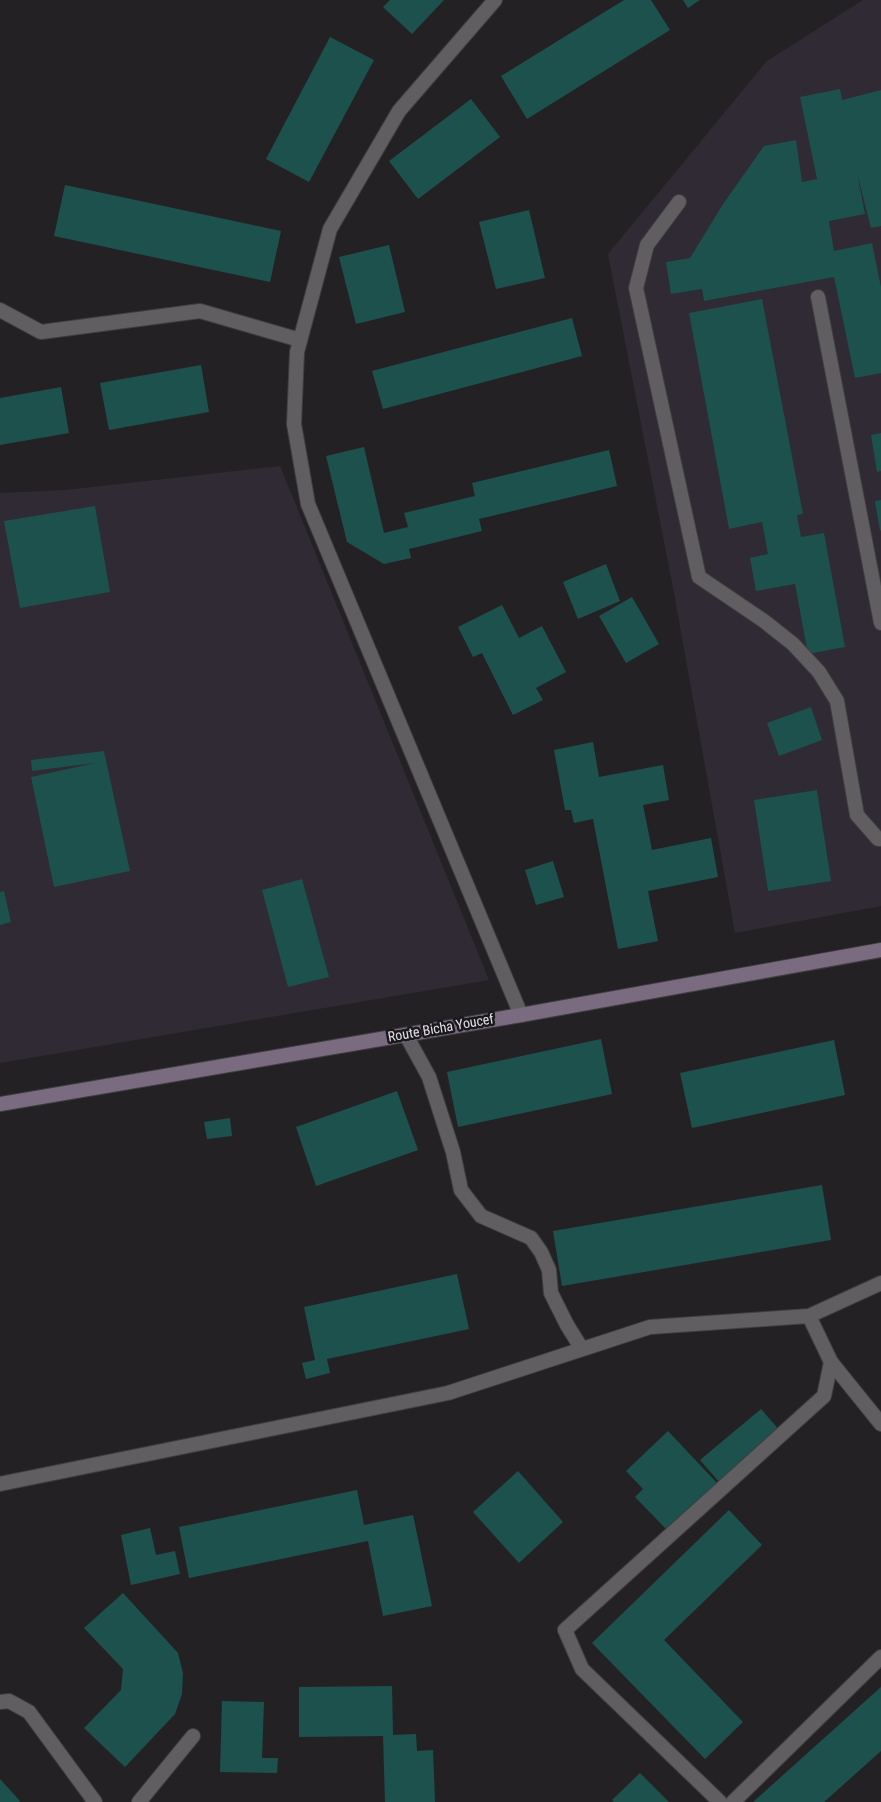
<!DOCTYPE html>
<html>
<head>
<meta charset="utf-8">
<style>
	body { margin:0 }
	canvas { display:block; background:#242125 }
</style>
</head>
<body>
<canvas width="881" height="1802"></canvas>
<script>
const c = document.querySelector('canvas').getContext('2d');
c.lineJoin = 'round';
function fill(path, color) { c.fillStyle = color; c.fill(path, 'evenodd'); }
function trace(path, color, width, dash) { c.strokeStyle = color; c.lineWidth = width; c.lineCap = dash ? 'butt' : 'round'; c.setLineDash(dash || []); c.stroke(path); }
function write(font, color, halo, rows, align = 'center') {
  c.font = font + ' "Roboto Condensed",sans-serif'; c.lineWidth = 5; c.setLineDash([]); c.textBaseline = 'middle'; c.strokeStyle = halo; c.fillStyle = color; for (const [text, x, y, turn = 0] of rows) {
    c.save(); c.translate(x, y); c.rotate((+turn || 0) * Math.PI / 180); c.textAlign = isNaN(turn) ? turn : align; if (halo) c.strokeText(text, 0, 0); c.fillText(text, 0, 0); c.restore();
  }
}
const built = new Path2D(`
	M863,0H881V906L735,933L674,593L608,254L767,61Z
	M280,466L489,980L0,1063V493L66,490Z`);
const building = new Path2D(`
	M390,0H444L412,34L383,7Z
	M624,0H651L670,30L527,119L501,76Z
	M683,0H700L688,8Z
	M330,37L374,60L309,182L266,159Z
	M840,89L842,100L881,90V226L871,228L857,173L865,214L829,221L834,251L872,243L881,287V373L855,378L834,277L704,301L702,289L671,294L666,262L690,258L723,204L764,146L796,140L802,182L817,179L800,97Z
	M471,99L500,137L418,199L389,161Z
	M65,185L281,231L270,282L54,236Z
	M529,210L545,278L496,289L479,222Z
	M389,245L405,312L356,324L339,257Z
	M762,299L803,514L797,515L801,537L824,533L845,647L808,654L795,584L756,591L750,558L768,554L762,522L729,529L689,313Z
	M572,318L582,356L383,409L372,371Z
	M201,365L209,412L109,430L100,383Z
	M61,387L69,433L0,445V398Z
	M881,433V471L877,472L871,435Z
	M364,447L384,533L408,527L404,513L475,496L472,483L609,450L617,486L479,519L482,531L409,549L411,558L384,564L347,542L326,456Z
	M881,500V530L880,531L875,501Z
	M95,506L110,592L20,608L4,521Z
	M606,564L620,601L578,619L563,582Z
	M632,597L659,644L626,663L599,616Z
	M502,605L519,638L542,626L566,672L536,688L543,700L513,715L482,653L473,657L458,627Z
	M811,707L822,740L779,756L767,723Z
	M593,742L599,777L663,765L669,800L643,805L652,850L711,838L718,877L648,891L658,941L618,949L593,819L574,823L571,810H565L554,750Z
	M104,751L130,871L54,887L31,777L95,763L32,771L31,760Z
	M817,790L831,881L768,891L754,800Z
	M553,861L564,897L536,905L525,870Z
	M302,879L329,977L288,987L262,890Z
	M4,891L11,922L0,925V892Z
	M601,1039L612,1094L458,1127L447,1072Z
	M834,1040L845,1095L692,1128L680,1073Z
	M397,1091L418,1150L316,1186L296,1127Z
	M230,1118L232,1136L207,1139L204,1122Z
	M822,1185L831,1240L562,1286L553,1231Z
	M457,1274L469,1329L327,1359L330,1373L306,1379L302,1363L315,1360L304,1307Z
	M761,1409L781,1432L720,1483L700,1460Z
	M668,1431L717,1483L667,1530L635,1497L643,1489L626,1471Z
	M518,1471L563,1522L519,1563L473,1512Z
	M357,1490L364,1525L413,1515L432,1606L383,1616L368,1541L189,1578L179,1527Z
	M729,1510L762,1545L664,1640L743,1722L705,1759L592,1643Z
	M150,1528L156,1555L175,1551L180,1574L131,1585L121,1535Z
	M123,1593L178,1653L183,1673L182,1694L175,1714L125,1767L84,1728L121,1690L123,1669L84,1628Z
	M392,1686L393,1735L416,1734L417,1751L433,1750L435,1802H385L383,1736L299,1737V1687Z
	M881,1687V1751L824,1802H753Z
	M222,1701L264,1702L262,1758H278L277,1773L220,1772Z
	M640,1773L669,1802H614L612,1800Z
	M0,1779L20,1801L19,1802H0Z`);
const service = new Path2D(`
	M679,202L647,245L636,288L699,577L764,621L793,644L819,672L837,701L857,815L878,839H881
	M818,297L881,623
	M0,310L41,332L200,311L300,340
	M0,1702L9,1701L29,1712L95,1802
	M139,1802L193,1736
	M720,1802L582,1669L565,1630L824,1396L831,1362
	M733,1802L881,1657`);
const minor = new Path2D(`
	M495,0L399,111L330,229L297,352L294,424L308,504L521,1015
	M406,1035L429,1077L453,1152L461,1190L481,1216L531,1238L541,1252L549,1270L551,1293L567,1325L582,1349
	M809,1316L831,1362L881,1424
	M0,1484L448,1393L650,1327L809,1316L881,1283`);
const secondary = new Path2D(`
	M0,1104L521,1015L881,950`);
const streetNames = [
	["Route Bicha Youcef",441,1029,-10]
];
fill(built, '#2f2a33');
fill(building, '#1c514d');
trace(service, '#403e41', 16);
trace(minor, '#403e41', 16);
trace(secondary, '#403e41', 16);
trace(service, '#615e62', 14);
trace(minor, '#615e62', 14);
trace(secondary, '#7a6b81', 14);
write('14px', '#e0dfe1', '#1a181c', streetNames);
</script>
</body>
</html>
